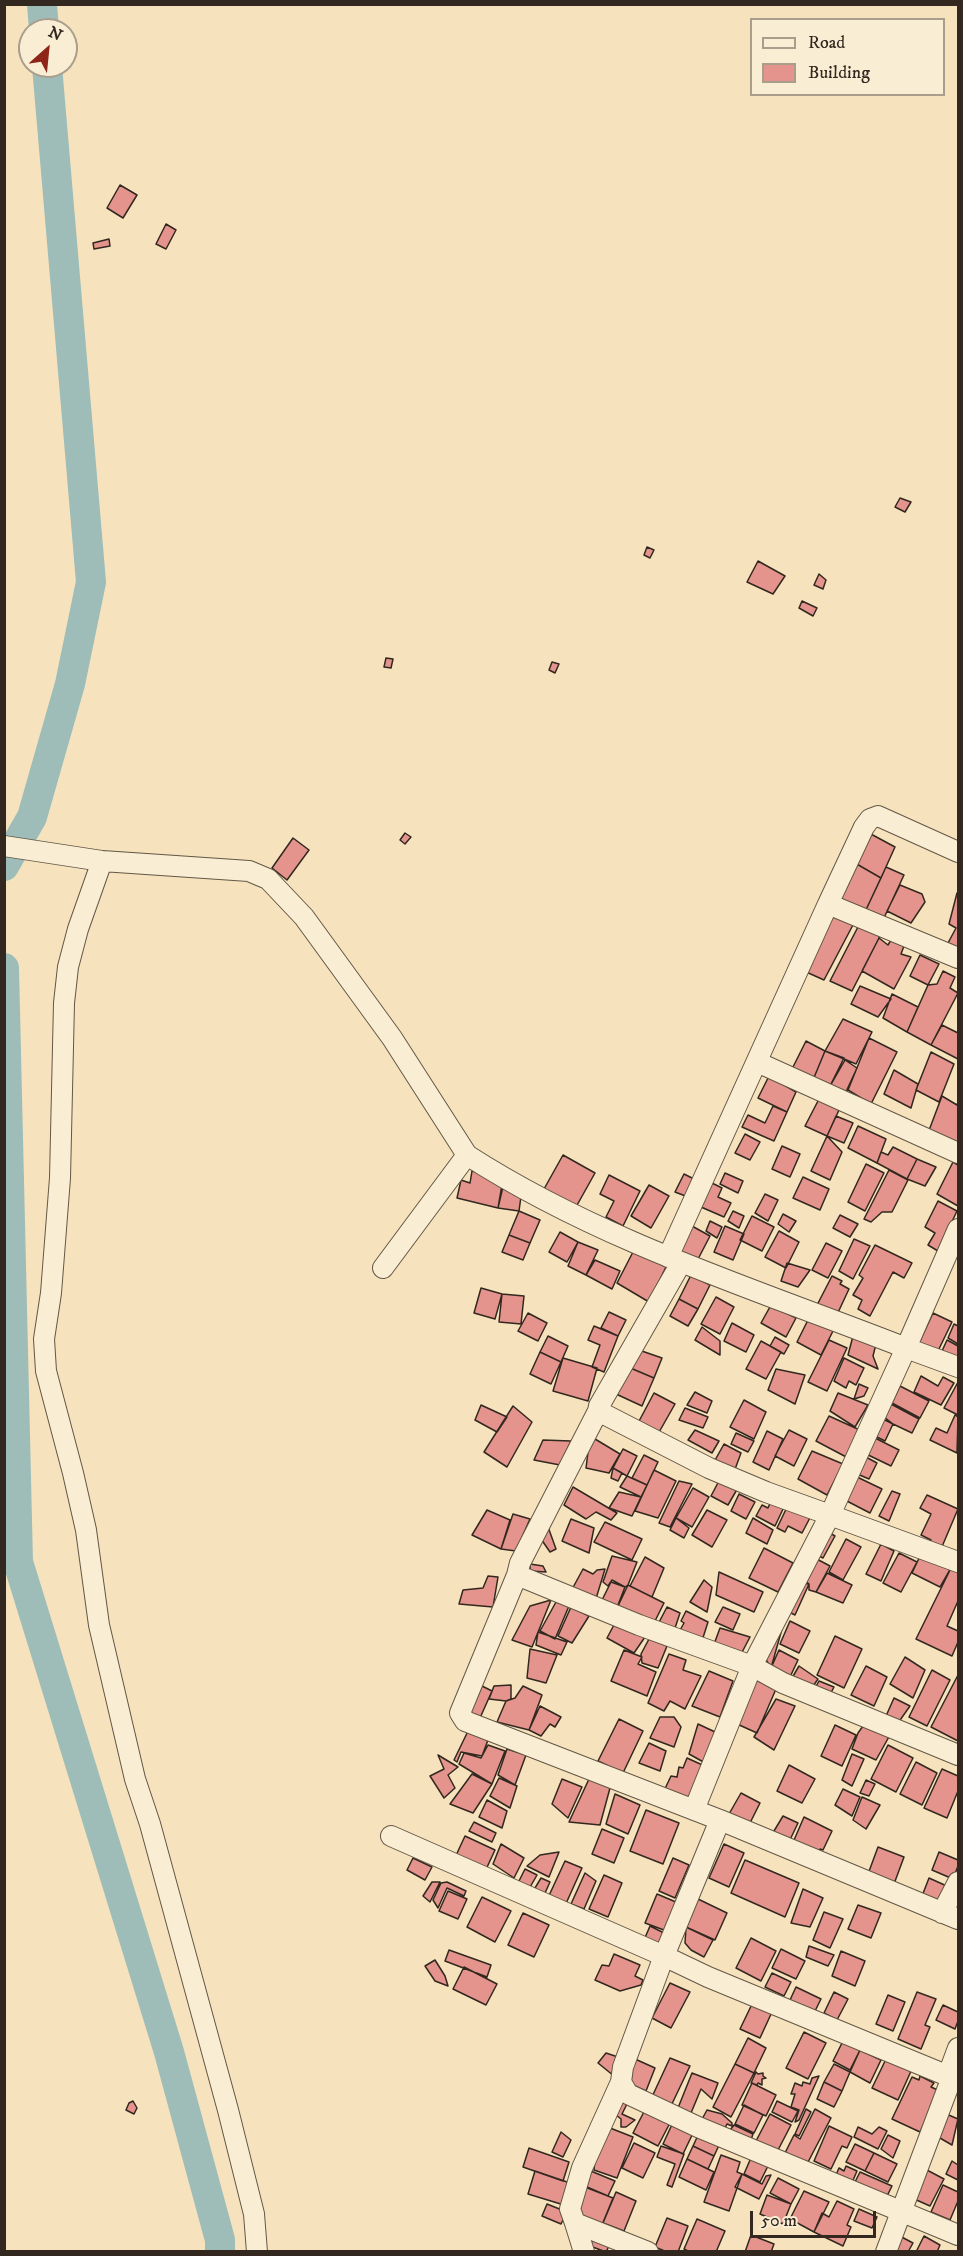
<!DOCTYPE html>
<html>
<head>
<meta charset="utf-8">
<style>
	body { margin:0 }
	#map { position:relative; width:963px; height:2256px; overflow:hidden; background:#f6e3bd; font-family:"IM FELL DW Pica",serif }
	canvas { display:block }
	.frame { position:absolute; inset:0; border:6px solid #32281f; pointer-events:none }
	.legend { position:absolute; left:750px; top:18px; width:195px; height:78px; box-sizing:border-box; background:#f9edd4; border:2px solid #a99e8c; margin:0; padding:8px 10px; list-style:none; font-size:18px; color:#32281f }
	.legend li { display:flex; align-items:center; gap:12px; height:30px }
	.legend b { width:30px; border:2px solid #a99e8c }
	.north { position:absolute; left:18px; top:18px; width:60px; height:60px; box-sizing:border-box; background:#f9edd4; border:2px solid #a99e8c; border-radius:50%; rotate:27deg; font-size:16px; font-weight:700; line-height:24px; text-align:center; color:#32281f }
	.north::after { content:''; display:block; margin:auto; width:21px; height:27px; background:#8f2418; clip-path:polygon(50% 0,100% 100%,50% 72%,0 100%) }
	.scale { position:absolute; left:750px; top:2211px; width:126px; height:27px; box-sizing:border-box; border:3px solid #32281f; border-top:0; padding-left:8px; font-size:18px; line-height:21px; white-space:nowrap; color:#32281f; -webkit-text-stroke:4px #f9edd4; paint-order:stroke }
</style>
</head>
<body>
<div id="map">
<canvas width="963" height="2256"></canvas>
<div class="frame"></div>
<ul class="legend">
<li><b style="height:8px;background:#f9edd4"></b>Road</li>
<li><b style="height:16px;background:#e4948c"></b>Building</li>
</ul>
<div class="north">N</div>
<div class="scale">50 m</div>
</div>
<script>
const c = document.querySelector('canvas').getContext('2d');
c.lineJoin = 'round';
function trace(path, color, width, dash) { c.strokeStyle = color; c.lineWidth = width; c.lineCap = dash ? 'butt' : 'round'; c.setLineDash(dash || []); c.stroke(path); }
function fill(path, color) { c.fillStyle = color; c.fill(path, 'evenodd'); }
const river = new Path2D(`
	M42,4L44,30
	M4,866L32,817L70,684L91,582L47,66
	M4,968L18,1562L169,2052L220,2240V2252`);
const building = new Path2D(`
	M120,185L137,195L123,218L107,208Z
	M166,224L176,230L166,249L156,244Z
	M109,239L110,246L94,249L93,243Z
	M900,498L911,502L905,512L895,507Z
	M647,547L654,550L650,558L644,555Z
	M758,561L785,576L773,594L747,582Z
	M819,574L826,580L823,589L814,585Z
	M802,601L817,608L813,616L799,608Z
	M386,658L393,659L391,668L384,667Z
	M552,662L559,664L555,673L549,670Z
	M405,833L411,837L405,844L400,840Z
	M869,833L895,847L881,878L855,863Z
	M293,838L309,850L287,880L272,868Z
	M855,863L881,878L864,914L836,902Z
	M886,867L904,875L883,920L864,914Z
	M900,885L922,894L925,902L911,923L887,911Z
	M957,893L958,894V948L948,943L956,928L949,924Z
	M833,911L854,923L824,980L804,971Z
	M860,923L881,934L852,991L830,981Z
	M879,938L888,945L891,940L904,946L901,954L911,957L894,989L862,971Z
	M920,955L939,964L928,985L910,976Z
	M943,971L955,977L950,988L958,993L931,1045L907,1032L928,985L937,984Z
	M860,986L891,999L878,1017L851,1004Z
	M892,994L918,1007L907,1032L883,1018Z
	M843,1019L872,1032L856,1064L825,1051Z
	M942,1025L958,1033V1059L931,1045Z
	M869,1038L897,1052L871,1104L848,1090Z
	M806,1041L825,1051L813,1080L791,1071Z
	M825,1051L844,1058L829,1088L813,1080Z
	M931,1052L954,1064L939,1102L916,1090Z
	M845,1060L857,1068L845,1094L829,1088Z
	M894,1070L918,1084L911,1108L884,1094Z
	M769,1076L796,1092L787,1112L758,1098Z
	M942,1096L957,1105L958,1102V1147L928,1133Z
	M819,1099L839,1110L827,1136L805,1126Z
	M773,1106L787,1112L774,1141L742,1127L748,1115L765,1123Z
	M836,1116L853,1123L844,1143L827,1136Z
	M858,1126L886,1139L877,1163L848,1148Z
	M745,1134L760,1142L750,1160L735,1153Z
	M827,1136L842,1152L830,1180L811,1171Z
	M782,1146L800,1154L790,1177L772,1169Z
	M893,1147L917,1159L907,1179L877,1163L881,1152L888,1155Z
	M563,1155L595,1173L576,1207L544,1189Z
	M917,1159L936,1167L925,1186L907,1179Z
	M953,1162L958,1165V1206L937,1194Z
	M866,1164L884,1173L865,1211L848,1202Z
	M889,1170L908,1180L892,1212H882L871,1222L864,1219Z
	M472,1171L505,1178L498,1208L457,1198L461,1180L470,1183Z
	M725,1173L743,1181L738,1193L720,1184Z
	M684,1174L696,1180L688,1197L675,1192Z
	M609,1175L640,1191L623,1226L606,1217L614,1201L600,1194Z
	M803,1177L829,1189L820,1210L793,1198Z
	M712,1183L722,1188L718,1197L731,1203L724,1217L701,1207Z
	M502,1185L522,1189L519,1211L498,1208Z
	M649,1185L669,1196L651,1228L631,1216Z
	M765,1194L778,1200L768,1221L755,1213Z
	M938,1201L957,1211L938,1251L928,1245L935,1233L925,1227Z
	M519,1211L540,1220L530,1243L509,1235Z
	M733,1211L744,1216L739,1228L728,1221Z
	M783,1214L796,1221L789,1232L778,1224Z
	M840,1215L858,1224L850,1237L833,1228Z
	M752,1216L774,1227L762,1251L740,1240Z
	M710,1221L722,1227L717,1238L706,1231Z
	M692,1226L710,1236L696,1263L678,1253Z
	M725,1226L744,1234L733,1260L714,1252Z
	M779,1231L799,1242L786,1268L765,1257Z
	M560,1232L578,1242L567,1262L549,1252Z
	M509,1235L530,1243L523,1260L502,1252Z
	M854,1239L870,1246L853,1279L839,1271Z
	M578,1242L598,1250L586,1275L568,1266Z
	M826,1243L842,1251L828,1278L812,1270Z
	M875,1245L912,1263L904,1278L893,1272L870,1316L858,1309L862,1300L853,1295L863,1278L859,1275Z
	M634,1250L666,1267L649,1302L617,1283Z
	M595,1260L620,1271L612,1289L586,1275Z
	M787,1263L810,1270L798,1287L781,1281Z
	M691,1275L710,1285L698,1309L679,1299Z
	M832,1276L842,1281L840,1284L849,1289L835,1319L815,1309Z
	M481,1288L502,1294L495,1319L474,1313Z
	M502,1294L524,1296L521,1324L499,1322Z
	M716,1297L734,1307L720,1334L701,1324Z
	M679,1299L698,1309L688,1326L670,1316Z
	M771,1305L796,1318L786,1337L761,1323Z
	M609,1312L626,1320L618,1336L601,1328Z
	M528,1313L547,1323L538,1341L518,1331Z
	M933,1313L952,1322L938,1351L919,1343Z
	M809,1318L833,1331L821,1355L797,1342Z
	M732,1323L754,1335L746,1352L724,1341Z
	M954,1324L958,1326V1344L948,1338Z
	M594,1326L618,1336L604,1372L592,1367L600,1345L588,1340Z
	M702,1327L720,1341V1355L695,1340Z
	M548,1336L568,1346L561,1362L540,1352Z
	M853,1336L876,1344L873,1356L878,1369L848,1355Z
	M775,1337L789,1345L784,1354L770,1346Z
	M829,1340L847,1348L827,1391L808,1382Z
	M947,1340L958,1346V1360L942,1351Z
	M761,1341L781,1352L766,1379L746,1369Z
	M636,1349L662,1358L654,1378L628,1367Z
	M540,1352L561,1362L551,1384L530,1374Z
	M563,1358L597,1368L588,1401L553,1391Z
	M844,1358L864,1368L856,1385L849,1381L846,1388L834,1381Z
	M628,1367L654,1378L642,1406L616,1394Z
	M776,1369L805,1375L795,1404L768,1390Z
	M921,1376L938,1386L943,1377L954,1383L941,1405L914,1392Z
	M958,1382V1415L944,1408Z
	M859,1384L868,1388L864,1396L854,1399Z
	M900,1386L929,1401L920,1418L892,1403Z
	M695,1392L712,1401L707,1413L687,1405Z
	M654,1393L675,1404L658,1434L638,1423Z
	M838,1393L868,1405L855,1427L830,1411Z
	M744,1400L766,1412L754,1439L730,1427Z
	M891,1404L919,1419L912,1433L893,1424L884,1417Z
	M481,1405L507,1417L497,1432L475,1420Z
	M513,1406L532,1422L507,1467L484,1452Z
	M685,1408L708,1417L703,1428L679,1420Z
	M955,1415L958,1417L957,1453L930,1440L936,1428L947,1433Z
	M829,1416L862,1431L850,1459L816,1441Z
	M879,1417L893,1424L885,1441L871,1434Z
	M695,1430L719,1441L712,1453L688,1440Z
	M789,1430L807,1439L794,1466L775,1456Z
	M767,1431L783,1439L769,1470L753,1462Z
	M736,1433L754,1441L748,1452L731,1444Z
	M869,1435L899,1450L891,1466L862,1452Z
	M590,1436L620,1454L609,1473L586,1468Z
	M543,1440L571,1441L560,1465L534,1460Z
	M724,1444L741,1453L734,1472L714,1462Z
	M623,1449L637,1456L627,1476L613,1468Z
	M812,1451L843,1464L827,1495L798,1479Z
	M644,1455L658,1462L647,1485L632,1478Z
	M864,1456L877,1463L869,1479L855,1473Z
	M613,1468L622,1473L618,1481L611,1478Z
	M654,1470L676,1481L658,1518L635,1511Z
	M627,1476L647,1485L641,1497L620,1487Z
	M855,1476L882,1489L870,1513L843,1499Z
	M721,1477L739,1486L728,1505L711,1496Z
	M679,1481L692,1484L670,1527L659,1523Z
	M573,1487L617,1513L611,1520L596,1512L586,1519L564,1505Z
	M693,1488L709,1497L692,1527L676,1518Z
	M892,1491L900,1494L889,1521L879,1516Z
	M619,1492L641,1497L632,1516L609,1508Z
	M739,1494L755,1502L746,1519L731,1511Z
	M927,1495L958,1509L941,1549L929,1543L931,1540L921,1535L931,1514L920,1508Z
	M771,1501L784,1507L775,1526L756,1516L762,1505L768,1508Z
	M789,1503L812,1514L802,1533L788,1526L785,1532L777,1528Z
	M487,1510L510,1520L501,1549L472,1535Z
	M707,1510L727,1520L712,1547L692,1535Z
	M513,1514L530,1519L516,1551L501,1549Z
	M676,1518L689,1528L684,1538L670,1530Z
	M753,1518L773,1530L767,1544L746,1533Z
	M571,1519L594,1528L589,1553L562,1541Z
	M605,1522L642,1539L632,1560L594,1542Z
	M547,1524L556,1549L550,1552L539,1536Z
	M825,1530L835,1536L823,1558L813,1553Z
	M846,1539L861,1547L843,1580L829,1572Z
	M881,1544L894,1551L881,1581L866,1574Z
	M764,1548L793,1563L778,1592L749,1578Z
	M922,1552L952,1566L940,1587L912,1573Z
	M899,1553L917,1562L901,1592L883,1583Z
	M612,1556L637,1562L628,1585L625,1587L612,1580L608,1586L603,1582Z
	M645,1557L664,1568L652,1597L630,1586Z
	M813,1557L830,1566L816,1592L809,1590V1584L802,1578Z
	M530,1564L543,1566L546,1572L530,1571Z
	M952,1566L958,1567V1601L947,1626L958,1631V1642L952,1656L916,1639Z
	M583,1569L593,1574L597,1570L605,1569L595,1602L570,1593Z
	M719,1572L763,1592L754,1612L716,1595Z
	M827,1573L852,1585L843,1603L816,1592Z
	M488,1576L498,1577L493,1607L459,1604L463,1590L483,1588Z
	M704,1580L712,1587L707,1612L690,1602Z
	M611,1582L625,1587L616,1610L601,1602Z
	M800,1583L809,1584L795,1615L785,1610Z
	M628,1585L664,1603L654,1623L618,1606Z
	M551,1600L532,1647L512,1640L530,1606Z
	M556,1602L569,1606L555,1639L540,1631Z
	M571,1607L589,1616L572,1643L558,1636Z
	M667,1607L680,1613L673,1634L656,1628Z
	M723,1607L740,1614L733,1630L715,1622Z
	M686,1611L708,1622L701,1644L679,1632L684,1623L681,1621Z
	M790,1621L810,1631L799,1653L780,1644Z
	M615,1623L645,1637L634,1653L607,1638Z
	M776,1627L782,1629L771,1668L762,1653Z
	M720,1628L750,1637L739,1658L713,1647Z
	M538,1632L567,1642L561,1655L536,1645Z
	M835,1636L862,1649L844,1688L817,1675Z
	M649,1639L667,1646L658,1668L642,1663L641,1654Z
	M530,1649L557,1655L546,1683L527,1678Z
	M624,1650L642,1657L638,1664L656,1672L647,1696L611,1681Z
	M779,1650L798,1660L790,1677L771,1668Z
	M669,1654L686,1660L683,1670L701,1676L685,1709L670,1701L664,1711L648,1703Z
	M905,1657L925,1670L913,1698L890,1684Z
	M799,1666L818,1679L811,1689L792,1678Z
	M866,1666L887,1677L874,1706L851,1695Z
	M932,1670L950,1680L927,1726L909,1717Z
	M709,1671L733,1681L720,1717L692,1706Z
	M745,1675L776,1689L757,1733L726,1719Z
	M958,1675V1741L931,1727Z
	M819,1681L834,1687L824,1706L810,1697Z
	M511,1685V1699L506,1701L489,1699L494,1686Z
	M482,1686L492,1691L480,1718L470,1713Z
	M523,1686L542,1695L529,1730L497,1722L506,1701L515,1698Z
	M894,1698L910,1706L898,1723L886,1716Z
	M776,1699L795,1706L774,1750L754,1737Z
	M540,1706L561,1717L555,1727L550,1724L541,1736L529,1730Z
	M660,1717H674L681,1727L674,1747L650,1738Z
	M619,1719L643,1731L623,1773L598,1761Z
	M698,1724L728,1738L716,1769L689,1754Z
	M835,1725L856,1735L842,1766L821,1756Z
	M863,1726L890,1735L876,1760L852,1749L858,1733Z
	M469,1729L488,1740L482,1756L461,1752L457,1762L454,1760Z
	M649,1743L666,1751L660,1771L639,1763Z
	M488,1745L505,1751L492,1784L459,1764L464,1753L481,1758Z
	M888,1745L913,1758L896,1792L871,1779Z
	M507,1749L526,1755L515,1785L498,1775Z
	M852,1754L864,1759L852,1786L842,1780Z
	M438,1755L458,1767L448,1775L455,1788L444,1798L430,1776L444,1769Z
	M687,1758L709,1768L693,1805L662,1795L671,1776L677,1777L679,1767L683,1768Z
	M916,1762L937,1773L922,1805L900,1794Z
	M789,1765L815,1779L802,1803L777,1791Z
	M942,1769L958,1776V1791L947,1818L924,1808Z
	M472,1774L492,1784L473,1813L450,1804Z
	M499,1778L517,1786L510,1808L490,1796Z
	M562,1779L582,1787L568,1818L552,1804Z
	M589,1779L610,1788L600,1825L569,1822Z
	M866,1780L875,1784L869,1796L860,1793Z
	M843,1789L860,1797L852,1816L835,1805Z
	M741,1793L760,1803L749,1825L729,1814Z
	M615,1794L640,1805L628,1834L606,1824Z
	M862,1797L880,1805L866,1829L853,1820Z
	M487,1800L507,1811L502,1828L479,1817Z
	M646,1810L679,1823L663,1864L630,1851Z
	M783,1816L798,1823L788,1844L771,1836Z
	M804,1817L832,1831L823,1850L820,1849L816,1857L791,1847Z
	M474,1822L496,1833L492,1842L469,1831Z
	M602,1829L624,1838L614,1863L592,1854Z
	M465,1836L495,1850L482,1878L452,1864Z
	M501,1844L524,1858L514,1878L493,1864Z
	M724,1844L744,1853L729,1887L709,1878Z
	M878,1847L904,1857L894,1884L868,1874Z
	M559,1852L549,1877L527,1866L540,1855Z
	M939,1852L958,1860V1866L953,1879L932,1870Z
	M413,1858L432,1867L425,1880L407,1870Z
	M673,1858L689,1865L675,1898L659,1891Z
	M745,1860L799,1883L785,1917L731,1893Z
	M565,1861L582,1868L564,1908L546,1902Z
	M525,1869L537,1875L525,1896L514,1891Z
	M585,1873L596,1881L584,1909L571,1904Z
	M604,1875L622,1883L608,1917L589,1909Z
	M541,1878L550,1882L540,1904L529,1898Z
	M929,1878L949,1887L942,1904L922,1896Z
	M432,1882H440L430,1902L423,1896Z
	M447,1882L466,1891L464,1896L447,1888L438,1908L433,1900L441,1883Z
	M803,1889L823,1898L810,1927L791,1923Z
	M448,1891L467,1899L458,1919L439,1911Z
	M657,1894L683,1905L672,1933L645,1923Z
	M482,1897L511,1911L495,1942L467,1927Z
	M698,1899L727,1913L715,1940L686,1927Z
	M858,1905L881,1913L871,1938L848,1929Z
	M824,1912L843,1919L830,1948L813,1940Z
	M523,1913L549,1925L534,1957L508,1945Z
	M650,1926L666,1934L657,1954L641,1947Z
	M686,1927L713,1940L704,1957L691,1950L685,1943Z
	M751,1938L776,1951L761,1981L736,1968Z
	M809,1946L834,1955L828,1966L806,1957Z
	M781,1949L805,1961L796,1979L772,1968Z
	M449,1950L491,1965L487,1977L445,1961Z
	M841,1951L865,1961L855,1986L832,1976Z
	M614,1954L640,1965L635,1976L643,1980L641,1985L620,1991L595,1980L602,1965L609,1966Z
	M435,1960L445,1976L448,1986L435,1981L425,1966Z
	M464,1967L497,1984L486,2005L453,1989Z
	M772,1973L791,1982L784,1996L765,1987Z
	M670,1983L690,1992L671,2028L652,2018Z
	M796,1987L821,1999L814,2013L790,2000Z
	M834,1992L848,1999L837,2020L824,2013Z
	M917,1992L936,1999L925,2025L930,2027L921,2049L898,2039Z
	M888,1995L905,2002L893,2031L876,2024Z
	M753,2002L772,2012L760,2038L740,2029Z
	M943,2005L958,2012V2021L955,2029L936,2020Z
	M804,2032L826,2043L808,2079L786,2068Z
	M748,2038L766,2048L754,2073L735,2064Z
	M843,2041L860,2050L850,2070L833,2061Z
	M860,2050L881,2060L870,2083L850,2072Z
	M606,2053L621,2058L614,2076L598,2063Z
	M887,2057L912,2069L898,2100L872,2088Z
	M670,2058L690,2066L670,2108L651,2099Z
	M635,2059L655,2068L646,2091L626,2082Z
	M735,2064L754,2073L731,2117L713,2107Z
	M834,2064L850,2072L842,2091L824,2082Z
	M756,2072L758,2074L763,2073V2076L766,2078L762,2079V2085L758,2083L757,2085L751,2083Z
	M692,2073L718,2083L712,2099L701,2089L691,2113L678,2108Z
	M819,2076L799,2120L795,2122L799,2110L791,2107L795,2094H791L795,2083L802,2086L803,2082L810,2084L812,2078Z
	M920,2076L934,2083L931,2087L940,2091L920,2132L892,2119L912,2077L919,2080Z
	M824,2082L842,2091L834,2107L817,2099Z
	M752,2083L776,2095L766,2116L742,2105Z
	M626,2099L627,2104L622,2114L635,2120L626,2127H621V2119L610,2110Z
	M133,2101L137,2108L134,2114L126,2110L129,2103Z
	M777,2101L798,2111L792,2122L772,2112Z
	M744,2105L763,2115L754,2133L735,2124Z
	M647,2106L672,2119L658,2146L633,2133Z
	M806,2109L811,2112L799,2136L795,2134Z
	M815,2109L831,2118L807,2164L785,2153L794,2135L800,2139Z
	M707,2110L722,2114L732,2123V2126L727,2124L723,2132L701,2121Z
	M944,2113L958,2119L952,2145L933,2134Z
	M770,2114L791,2125L777,2152L756,2141Z
	M674,2120L695,2129L683,2154L663,2144Z
	M734,2125L753,2134L750,2143L727,2134Z
	M605,2126L633,2137L617,2178L594,2170L596,2148Z
	M829,2126L852,2137L847,2148L842,2146L831,2169L814,2161Z
	M858,2127L872,2134L879,2127L887,2131L878,2149L854,2137Z
	M700,2131L721,2141L714,2156L693,2146Z
	M561,2132L571,2140L563,2157L552,2152Z
	M888,2135L900,2141L893,2158L881,2149Z
	M634,2143L655,2153L643,2178L622,2168Z
	M855,2144L874,2153L865,2171L846,2162Z
	M661,2146L684,2154L672,2187L667,2185L675,2164L657,2157Z
	M693,2146L714,2156L708,2169L687,2159Z
	M529,2148L569,2162L563,2181L523,2167Z
	M753,2153L771,2160L760,2182L744,2174Z
	M874,2153L897,2164L888,2182L865,2171Z
	M721,2155L740,2162L737,2172L742,2174L729,2211L704,2202Z
	M687,2159L714,2172L706,2190L679,2177Z
	M952,2161L958,2165V2180L946,2174Z
	M846,2166L857,2171L851,2185L835,2177L839,2168L844,2171Z
	M586,2169L615,2181L608,2196L580,2184Z
	M925,2169L944,2179L930,2206L912,2198Z
	M535,2171L570,2183L564,2205L528,2194Z
	M860,2172L892,2186L885,2200L855,2182Z
	M742,2174L762,2184L766,2176L771,2175L759,2199L735,2187Z
	M778,2178L799,2189L791,2204L770,2193Z
	M943,2185L958,2192V2201L950,2220L931,2212Z
	M585,2187L613,2198L602,2225L573,2213Z
	M804,2191L829,2202L814,2232L790,2219Z
	M616,2192L636,2201L624,2231L603,2223Z
	M767,2195L791,2204L783,2224L760,2214Z
	M837,2201L854,2209L847,2225L851,2227L843,2246L814,2232L822,2213L829,2217Z
	M547,2204L567,2212L561,2224L542,2216Z
	M859,2209L877,2217L872,2228L854,2221Z
	M667,2218L688,2226L678,2252H667L655,2247Z
	M697,2219L725,2231L716,2252H690L684,2249Z
	M595,2234L611,2242L606,2252L590,2246Z
	M896,2234L913,2243L908,2252H891Z
	M751,2235L774,2244L771,2252H745Z
	M924,2236L940,2245L937,2252H916Z`);
const minor = new Path2D(`
	M4,846L102,861L249,871L268,879L304,917L392,1038L467,1155L383,1268
	M102,861L78,929L68,967L64,1003L60,1178L51,1293L44,1339L46,1371L73,1473L86,1530L99,1625L135,1779L150,1824L228,2110L254,2214L257,2252
	M828,904L864,827L870,819L878,816L958,852
	M757,1062L958,1153
	M467,1155C602,1242 758,1290 906,1348L958,1229
	M668,1257L828,904L958,958
	M681,1263L599,1406L598,1411L709,1468L766,1492L830,1515L752,1666L783,1683L958,1755
	M958,1367L906,1348L830,1515L958,1562
	M598,1411L520,1563L517,1575L639,1625L752,1666L694,1810
	M517,1575L460,1713L465,1721L720,1820L958,1919
	M720,1820L664,1956L708,1977L958,2080
	M391,1836L664,1956L623,2067L621,2082L628,2094L698,2127L958,2235
	M942,1913L958,1882
	M948,2075L958,2048
	M575,2223L570,2209L582,2168L621,2082
	M584,2252L575,2223L648,2252
	M886,2252L952,2077`);
trace(river, '#9ebdb9', 30);
fill(building, '#e4948c');
trace(building, '#32281f', 1.5);
trace(minor, '#635746', 22);
trace(minor, '#f9edd4', 20);
</script>
</body>
</html>
